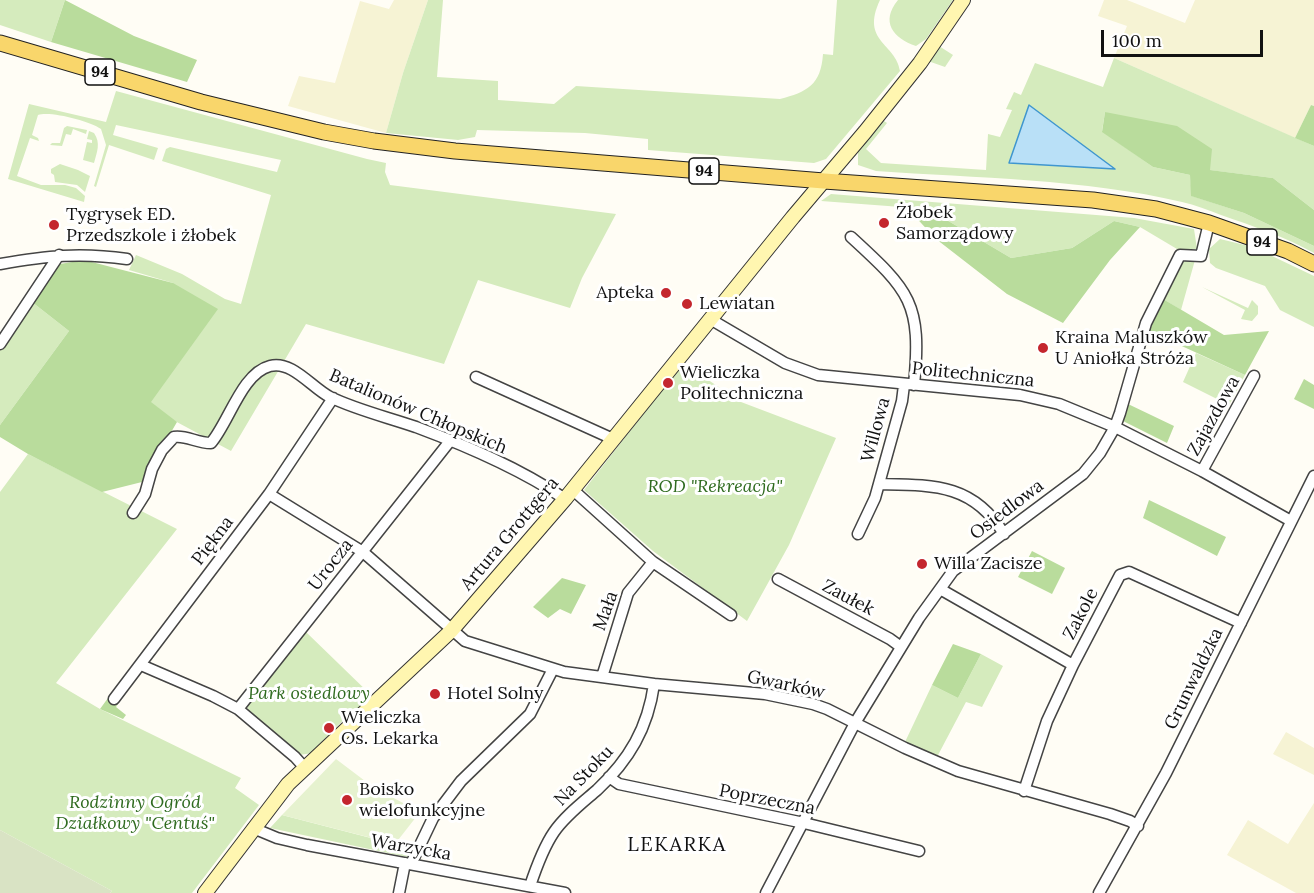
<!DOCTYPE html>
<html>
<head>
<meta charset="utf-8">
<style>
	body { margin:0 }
	#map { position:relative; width:1314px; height:893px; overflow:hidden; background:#fffdf5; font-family:Lora,serif }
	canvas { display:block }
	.scale { position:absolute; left:1101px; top:30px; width:162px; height:27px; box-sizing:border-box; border:3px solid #111; border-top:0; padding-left:8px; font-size:18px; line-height:21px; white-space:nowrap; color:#111; -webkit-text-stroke:4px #fff; paint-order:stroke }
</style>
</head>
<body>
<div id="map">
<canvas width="1314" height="893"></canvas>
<div class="scale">100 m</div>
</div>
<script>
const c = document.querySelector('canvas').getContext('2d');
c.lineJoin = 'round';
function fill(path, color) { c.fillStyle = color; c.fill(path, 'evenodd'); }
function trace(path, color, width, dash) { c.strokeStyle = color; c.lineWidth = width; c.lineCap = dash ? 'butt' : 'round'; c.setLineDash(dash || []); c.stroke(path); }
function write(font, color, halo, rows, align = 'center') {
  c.font = font + ' Lora,serif'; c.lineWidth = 6; c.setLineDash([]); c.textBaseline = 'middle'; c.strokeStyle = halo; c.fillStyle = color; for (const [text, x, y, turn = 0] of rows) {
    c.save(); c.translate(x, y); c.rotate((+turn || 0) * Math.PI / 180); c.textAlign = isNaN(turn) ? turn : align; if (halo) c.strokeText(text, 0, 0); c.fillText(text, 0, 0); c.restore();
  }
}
const farmland = new Path2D(`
	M394,0H428L403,73L386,133L288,106L299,76L335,83L360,1L389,9Z
	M1104,0H1127L1185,23L1195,0H1314V106L1311,105L1295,138L1114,58L1127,26L1098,16Z
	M1286,732L1314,748V775L1273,754Z
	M1314,803V893H1296L1227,855L1248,820L1288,844Z`);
const green = new Path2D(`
	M0,0H65L51,42L0,25Z
	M428,0H443L437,77L498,81V100L554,104L576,86L780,99C807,92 821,85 823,54L833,55L837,0H880C860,42 896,43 900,71L826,159L814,163L648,150V139L585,133L477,130L475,137L458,140L386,133L403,73Z
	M898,0H953L926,39L916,46C893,38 880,22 898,0Z
	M939,46L953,55L945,67L928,61Z
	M1114,58L1314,146V210L1273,178L1209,170L1105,112L1102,131L1153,167L1190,175L1192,196L1244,213L1314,246V253C1285,237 1253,226 1221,215C1208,210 1195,205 1182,202C1085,179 976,178 876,171L858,165V150L881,119L887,123L866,149L881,163L986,170L988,134L1000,137L1012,110L1006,109L1014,92L1021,95L1035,63L1103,87Z
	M116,91L367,159L386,163L385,172L390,185L616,214L582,278L570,308L478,280L444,364L306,324L231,451L173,420L150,402L173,283L129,270L136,255L182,274L225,299L241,304L271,195L162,161L166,149L170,147L277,172L281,160L116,125L113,135L158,148L154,160L109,145L96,187L94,186L106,145L101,129C89,121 51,111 38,115L32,135L38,138L39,141L30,138L17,176L41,185H65L76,188L85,196L84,202L8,179L29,104L106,122Z
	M67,126L87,130L86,134L73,129L71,135L66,134L62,146L50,145L52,143H60L64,128Z
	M89,131L94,133C101,143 97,152 94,163L83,160L87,142L92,143V140L87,139Z
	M60,164L78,170L90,176L85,192L77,185L55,182L54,175L51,173V169Z
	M831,194L1134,218L1194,229L1197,249H1177L1140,227L1114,221L1072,248L1011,258L928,209L821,201Z
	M1220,239L1253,247L1314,276V327L1280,310L1265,286L1216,268L1210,263L1209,249Z
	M1191,258L1195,260L1181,310L1163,299L1181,263Z
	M1202,287L1248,308L1252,300L1258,306V314L1252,321L1241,319L1245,310Z
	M32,302L69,331L0,425V349Z
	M1196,353L1245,375L1229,405L1183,382Z
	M683,363L741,402L836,438L789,545L747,621L653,551L584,490Z
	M28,454L177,529L56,683L100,709L241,778L235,788L259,805L192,893H110L112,891L0,830V492Z
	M306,632L372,696L336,727L313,753L299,755L251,717L247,707L263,683Z
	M981,654L1003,666L982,707L966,702L937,757L905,742L932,685L958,698Z
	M282,815L394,844L398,840L415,846L407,857L270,828Z`);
const forest = new Path2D(`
	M65,0L134,36L197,60L187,82L51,42Z
	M1311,105L1314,106V146L1295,138Z
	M1105,112L1177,126L1212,149L1210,170L1273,178L1314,210V246L1244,213L1191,196L1190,175L1153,167L1102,132Z
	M907,208L928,209L1011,258L1072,248L1114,221L1140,227L1110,260L1063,323L1007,294L936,239Z
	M84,260L173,283L218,309L151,402L177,422L142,482L102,492L28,454L0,437V425L69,331L32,302L60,264Z
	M1163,299L1224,335L1269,331L1245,375L1149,331Z
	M1304,379L1314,385V409L1294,399Z
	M1128,404L1174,426L1167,443L1123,421Z
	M1149,500L1226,537L1217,556L1143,518Z
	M1032,551L1065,568L1052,594L1018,577Z
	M562,578L586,585L571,614L560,609L548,618L533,607Z
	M953,644L981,654L958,698L932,685Z
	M108,698L118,704L116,707L126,715L123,719L100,709Z`);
const cemetery = new Path2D(`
	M0,830L112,891L110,893H0Z`);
const pitch = new Path2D(`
	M336,759L373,787L420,812L395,844L282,815Z`);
const water = new Path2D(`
	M1029,105L1115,169L1009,163Z`);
const street = new Path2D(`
	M851,237C910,291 922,303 914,385
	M0,264C46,256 80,252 127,259
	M710,319L785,363L818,375L1020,395L1059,404L1115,427L1202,471L1291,521
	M0,344L59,255
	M476,377L613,439
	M1202,471L1254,376
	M879,484C932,485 973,483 1004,534
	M572,489L653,562L731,615
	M269,494L363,552L465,641L564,672L654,684L765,694L813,704L827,709L905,748L958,771L1110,814L1130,821L1138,826
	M133,513L145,494L152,469L162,450L174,437C187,435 196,443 211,443C229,422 242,373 270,366C292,360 312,388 330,397C357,410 387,417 416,427C467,446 519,468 565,499
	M858,534L875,498L902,401L904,385
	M778,579L890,639L901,647
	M940,589L1073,665
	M141,665L213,696L238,709L295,757L304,767
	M602,677L628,593L653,562
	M114,699L269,494L333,398
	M238,709L450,441
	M609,777L619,784L804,823L919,851
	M1024,791L1047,721L1073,665L1120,575L1129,572L1241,623
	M253,828L277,838L307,845L565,893
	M411,864L433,818L461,781L530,714L553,669
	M530,886C536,868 543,848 554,832C565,816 582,803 597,790C629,760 648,728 654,684
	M399,893L405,863
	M766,893L855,723L919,618L953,571L1083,474L1100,453L1115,427L1120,413L1146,323L1180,255L1201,256L1209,223
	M1099,893L1166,773L1314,476`);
const secondary = new Path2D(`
	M205,893L288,784L451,631L565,499L793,217L865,132L920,63L963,0`);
const primary = new Path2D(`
	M0,43L201,102L324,132L374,141L455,151L824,181L1093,200L1156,209L1209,223L1288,251L1314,264`);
const markers = [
	[884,223,6,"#c4262e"],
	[54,225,6,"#c4262e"],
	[666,293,6,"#c4262e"],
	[687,304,6,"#c4262e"],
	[1043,348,6,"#c4262e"],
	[668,383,6,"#c4262e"],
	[922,564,6,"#c4262e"],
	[435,694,6,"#c4262e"],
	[329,728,6,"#c4262e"],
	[347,800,6,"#c4262e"]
];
const shields = [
	[100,72,30],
	[704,171,30],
	[1262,242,30]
];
const shieldNames = [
	["94",100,72],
	["94",704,171],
	["94",1262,242]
];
const poiNames = [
	["Żłobek",896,213],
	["Samorządowy",896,234],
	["Tygrysek ED.",66,215],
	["Przedszkole i żłobek",66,236],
	["Apteka",654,293,"right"],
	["Lewiatan",699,304],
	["Kraina Maluszków",1055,338],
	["U Aniołka Stróża",1055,359],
	["Wieliczka",680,373],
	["Politechniczna",680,394],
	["Willa Zacisze",934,564],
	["Hotel Solny",447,694],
	["Wieliczka",341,718],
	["Os. Lekarka",341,739],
	["Boisko",359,790],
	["wielofunkcyjne",359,811]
];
const streetNames = [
	["Politechniczna",973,375,6],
	["Batalionów Chłopskich",418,412,23],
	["Zajazdowa",1214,416,-61],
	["Willowa",876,430,-75],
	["Osiedlowa",1007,510,-37],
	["Artura Grottgera",510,534,-50],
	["Piękna",213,541,-53],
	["Urocza",331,565,-52],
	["Zaułek",848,598,28],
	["Mała",606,611,-70],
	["Zakole",1081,614,-63],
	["Grunwaldzka",1194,679,-64],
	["Gwarków",786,685,12],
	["Na Stoku",584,776,-46],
	["Poprzeczna",767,800,11],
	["Warzycka",411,848,10]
];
const parkNames = [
	["ROD \"Rekreacja\"",715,487],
	["Park osiedlowy",309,694],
	["Rodzinny Ogród",135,803],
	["Działkowy \"Centuś\"",135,824]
];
const neighbourhoodNames = [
	["LEKARKA",677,845]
];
fill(farmland, '#f6f3d4');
fill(green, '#d5ebbd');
fill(forest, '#b9dc9c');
fill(cemetery, '#d9e3c4');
fill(pitch, '#e6f2cf');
fill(water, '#b9e0f7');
trace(water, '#3f96cf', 1.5);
trace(street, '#444', 13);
trace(secondary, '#333', 16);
trace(primary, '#222', 17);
trace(street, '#fff', 10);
trace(secondary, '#fff6b0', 14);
trace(primary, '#f9d66b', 15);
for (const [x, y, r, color] of markers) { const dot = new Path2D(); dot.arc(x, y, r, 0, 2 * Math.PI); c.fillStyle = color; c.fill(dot); trace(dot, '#fff', 2); }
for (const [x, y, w] of shields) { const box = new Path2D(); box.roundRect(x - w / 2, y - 13, w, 26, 4.5); c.fillStyle = '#fff'; c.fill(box); trace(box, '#111', 1.5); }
write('bold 16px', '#111', null, shieldNames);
write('18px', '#111', '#fff', poiNames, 'left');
write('18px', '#111', '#fff', streetNames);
write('italic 18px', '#2f6b1f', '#fff', parkNames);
c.letterSpacing = '1.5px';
write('20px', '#111', '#fff', neighbourhoodNames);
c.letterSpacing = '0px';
</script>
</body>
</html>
